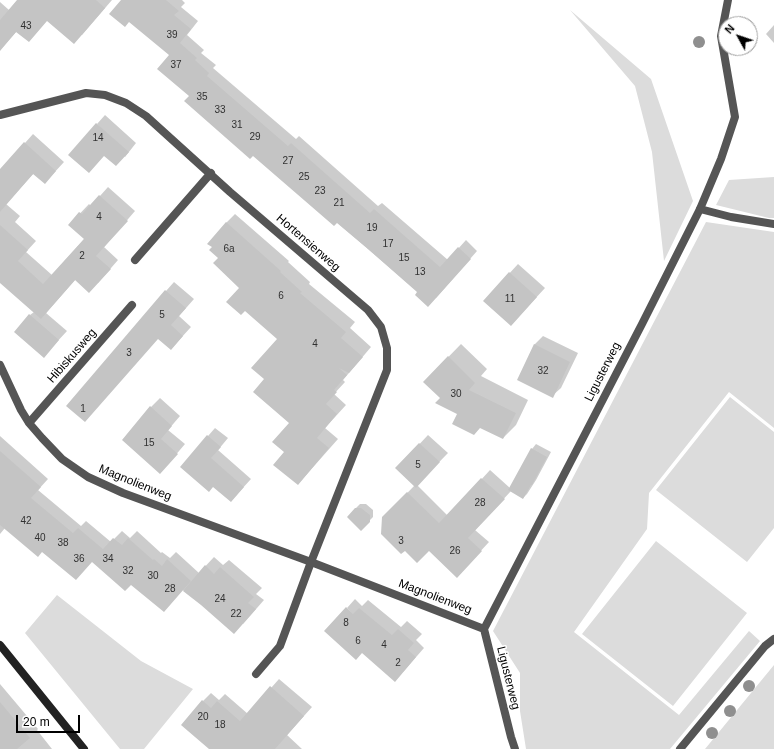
<!DOCTYPE html>
<html>
<head>
<meta charset="utf-8">
<style>
	body { margin:0 }
	#map { position:relative; width:774px; height:749px; overflow:hidden; background:#fff; font-family:Arial,sans-serif }
	canvas { display:block }
	.north { position:absolute; left:718px; top:16px; width:40px; height:40px; box-sizing:border-box; background:#fff; border:1px solid #999; border-radius:50%; rotate:310deg; font-size:11px; font-weight:700; line-height:16px; text-align:center; color:#000 }
	.north::after { content:''; display:block; margin:auto; width:14px; height:18px; background:#000; clip-path:polygon(50% 0,100% 100%,50% 72%,0 100%) }
	.scale { position:absolute; left:16px; top:715px; width:64px; height:18px; box-sizing:border-box; border:2px solid #000; border-top:0; padding-left:5px; font-size:12px; line-height:14px; white-space:nowrap; color:#000; -webkit-text-stroke:3px #fff; paint-order:stroke }
</style>
</head>
<body>
<div id="map">
<canvas width="774" height="749"></canvas>
<div class="north">N</div>
<div class="scale">20 m</div>
</div>
<script>
const c = document.querySelector('canvas').getContext('2d');
c.lineJoin = 'round';
function fill(path, color) { c.fillStyle = color; c.fill(path, 'evenodd'); }
function trace(path, color, width, dash) { c.strokeStyle = color; c.lineWidth = width; c.lineCap = dash ? 'butt' : 'round'; c.setLineDash(dash || []); c.stroke(path); }
function write(font, color, halo, rows, align = 'center') {
  c.font = font + ' Arial,sans-serif'; c.lineWidth = 3; c.setLineDash([]); c.textBaseline = 'middle'; c.strokeStyle = halo; c.fillStyle = color; for (const [text, x, y, turn = 0] of rows) {
    c.save(); c.translate(x, y); c.rotate((+turn || 0) * Math.PI / 180); c.textAlign = isNaN(turn) ? turn : align; if (halo) c.strokeText(text, 0, 0); c.fillText(text, 0, 0); c.restore();
  }
}
const green = new Path2D(`
	M570,10L651,79L693,201L664,261L652,152L635,86Z
	M774,177V218H769L716,205L729,180Z
	M706,222L774,232V428L729,392L649,493L647,529L574,632L679,715L749,631L760,641L670,749H526L520,711V673L493,631Z
	M730,397L774,432V528L747,562L656,490Z
	M656,541L747,613L673,706L582,634Z
	M57,595L141,661L193,689L144,749H120L25,633Z
	M774,665V749H705Z`);
const shadow = new Path2D(`
	M18,0H112L82,35L47,20L17,31L0,50V2L9,10Z
	M122,0H182L185,3L181,7L198,21L187,35L204,50L201,53L216,65L213,68L296,139L299,136L378,206L382,203L448,260L466,240L477,251L436,298L418,292L190,96L171,55Z
	M774,25V43L766,34Z
	M105,115L136,143L125,157L97,124Z
	M33,134L64,162L53,174L34,173L6,204L20,216L15,222L36,241L26,252L52,275L85,238L69,225L89,204L91,206L108,187L135,211L104,247L118,260L98,283L76,279L46,313L67,331L44,356L30,315L34,312L0,282V171Z
	M235,214L289,261L288,262L310,282L309,284L355,322L350,328L371,347L343,380L345,382L334,394L346,405L325,428L338,439L307,474L298,484L285,452L290,423L265,379L278,339L240,288L220,258L226,223Z
	M518,264L545,288L511,325L484,301Z
	M174,282L194,299L179,316L191,327L171,349L158,338L166,291Z
	M543,336L578,353L561,388L552,396L534,345Z
	M461,344L487,369L481,376L528,400L516,425L503,438L458,414L424,382Z
	M160,398L180,416L168,430L185,444L168,464L123,440L151,407Z
	M215,428L228,438L218,450L251,479L231,501L214,486L208,436Z
	M428,435L448,453L417,485L448,516L490,470L510,488L532,449L536,444L551,452L536,480L527,494L523,498L511,491L475,530L489,542L465,568L429,550L383,518L415,485L397,468Z
	M0,436L48,479L38,490L81,526L86,521L111,542L122,531L130,538L137,531L161,553L162,552L170,558L176,552L199,573L214,557L223,565L229,560L262,588L256,594L264,600L243,624L201,604L183,590L131,584L92,561L42,551L5,528L0,534Z
	M360,504H366L373,510V517L361,529L356,508Z
	M355,599L362,606L368,600L401,627L407,621L422,634L416,640L424,648L403,672L347,608Z
	M279,679L312,707L287,735L302,749H210L203,701L211,693L219,700L225,694L248,714Z
	M0,684L38,729L37,730L52,749H6L0,742Z`);
const building = new Path2D(`
	M17,0H96L105,8L74,44L47,21L29,42L16,32L0,51V20Z
	M121,0H166L179,11L174,15L191,29L180,43L197,58L195,60L209,73L207,76L288,146L291,143L370,213L374,209L440,267L458,247L471,259L428,307L415,295L417,292L368,249L337,223L334,226L253,156L250,159L184,101L189,96L157,69L169,55L129,22L125,27L109,14Z
	M96,123L129,152L116,166L104,156L89,173L68,155Z
	M24,142L56,171L45,184L33,174L0,212V169Z
	M99,195L128,221L96,256L111,269L89,293L75,280L41,319L0,283V225L28,250L18,261L43,284L84,239L68,225L79,212L82,214Z
	M226,222L281,271L280,272L302,292L300,293L346,332L341,338L363,357L349,373L339,368L347,375L334,390L337,392L326,404L337,414L317,438L329,448L298,485L273,465L284,452L272,442L289,423L253,392L264,379L251,368L277,339L245,311L241,315L226,302L239,288L213,263L218,258L209,250L212,247L207,244Z
	M509,272L537,297L511,326L483,301Z
	M165,290L186,308L171,325L183,336L171,350L158,339L85,422L66,406Z
	M29,314L59,340L44,358L14,332Z
	M534,344L570,362L553,398L517,380Z
	M448,356L475,383L469,390L516,413L503,439L480,428L474,435L452,424L457,414L435,403L440,398L423,382Z
	M150,406L172,426L161,439L178,454L160,474L122,440Z
	M207,435L221,447L211,458L244,487L231,502L213,487L209,492L180,467Z
	M419,443L440,462L416,488L395,468Z
	M531,448L547,457L532,485H531L523,499L508,490Z
	M0,451L41,487L31,498L73,533L78,528L103,549L113,538L122,545L128,538L153,560L154,559L162,566L167,559L191,581L164,612L131,585L125,591L92,562L76,580L42,552L38,557L0,525Z
	M481,478L505,499L468,538L482,551L457,578L429,551L417,563L405,551L401,554L381,534L382,517L407,492L439,523Z
	M355,508H361L370,515V522L361,531L347,517Z
	M205,565L214,574L220,567L254,597L248,603L256,609L234,634L201,605L183,591Z
	M346,607L353,614L359,608L392,635L398,629L414,643L408,650L416,657L395,682L362,653L356,660L324,631Z
	M270,686L304,716L275,749H209L181,725L202,700L211,708L217,701L240,721Z
	M0,702L30,738L17,749H0Z`);
const service = new Path2D(`
	M728,0L721,36L735,117L721,159L700,209L731,217L774,224
	M680,749L765,646L774,639`);
const minor = new Path2D(`
	M0,115L86,93L105,95L126,103L146,116L230,192L368,310L381,327L387,348V370L311,562L280,646L256,674
	M135,260L211,173
	M0,365L21,410L29,423L42,438L62,459L88,477L123,493L311,562L484,629
	M29,423L132,305
	M515,749L511,737L484,629L642,324L700,209`);
const secondary = new Path2D(`
	M0,645L84,749`);
const trees = [
	[699,42],
	[749,686],
	[730,711],
	[712,733]
];
const numberNames = [
	["43",26,26],
	["39",172,35],
	["37",176,65],
	["35",202,97],
	["33",220,110],
	["31",237,125],
	["29",255,137],
	["14",98,138],
	["27",288,161],
	["25",304,177],
	["23",320,191],
	["21",339,203],
	["4",99,217],
	["19",372,228],
	["17",388,244],
	["6a",229,249],
	["2",82,256],
	["15",404,258],
	["13",420,272],
	["6",281,296],
	["11",510,299],
	["5",162,315],
	["4",315,344],
	["3",129,353],
	["32",543,371],
	["30",456,394],
	["1",83,409],
	["15",149,443],
	["5",418,465],
	["28",480,503],
	["42",26,521],
	["40",40,538],
	["3",401,541],
	["38",63,543],
	["26",455,551],
	["36",79,559],
	["34",108,559],
	["32",128,571],
	["30",153,576],
	["28",170,589],
	["24",220,599],
	["22",236,614],
	["8",346,623],
	["6",358,641],
	["4",384,645],
	["2",398,663],
	["20",203,717],
	["18",220,725]
];
const streetNames = [
	["Hortensienweg",308,243,41],
	["Hibiskusweg",72,356,-49],
	["Ligusterweg",603,372,-63],
	["Magnolienweg",135,483,22],
	["Magnolienweg",435,597,21],
	["Ligusterweg",508,678,76]
];
fill(green, '#dcdcdc');
fill(shadow, '#0003');
fill(building, '#c4c4c4');
trace(service, '#555', 8);
trace(minor, '#555', 8);
trace(secondary, '#222', 8);
c.fillStyle = '#8f8f8f';
for (const [x, y] of trees) { c.beginPath(); c.arc(x, y, 6, 0, 2 * Math.PI); c.fill(); }
write('10px', '#313131', null, numberNames);
write('12px', '#000', '#fff', streetNames);
</script>
</body>
</html>
